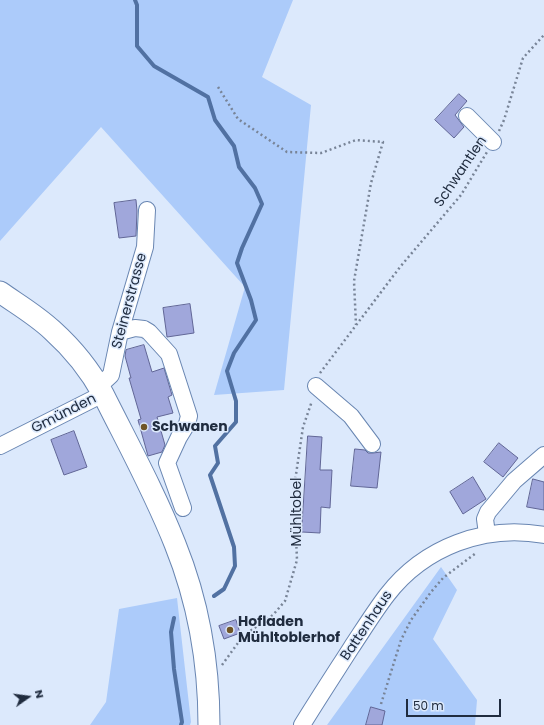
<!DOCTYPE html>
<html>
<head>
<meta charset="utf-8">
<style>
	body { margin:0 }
	#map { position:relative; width:544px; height:725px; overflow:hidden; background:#dce9fc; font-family:Poppins,sans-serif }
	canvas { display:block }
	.north { position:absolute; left:8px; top:677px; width:40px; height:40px; -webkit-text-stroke:3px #dce9fc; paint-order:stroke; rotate:76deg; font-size:11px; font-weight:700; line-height:16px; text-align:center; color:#202c3f }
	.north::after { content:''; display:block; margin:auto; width:14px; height:18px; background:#202c3f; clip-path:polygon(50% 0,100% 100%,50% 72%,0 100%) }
	.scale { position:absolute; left:406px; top:699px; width:95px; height:18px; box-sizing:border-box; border:2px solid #202c3f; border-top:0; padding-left:5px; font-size:12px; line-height:14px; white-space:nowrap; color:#202c3f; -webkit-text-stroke:3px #dce9fc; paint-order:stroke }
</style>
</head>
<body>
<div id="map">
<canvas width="544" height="725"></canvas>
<div class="north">N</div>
<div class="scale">50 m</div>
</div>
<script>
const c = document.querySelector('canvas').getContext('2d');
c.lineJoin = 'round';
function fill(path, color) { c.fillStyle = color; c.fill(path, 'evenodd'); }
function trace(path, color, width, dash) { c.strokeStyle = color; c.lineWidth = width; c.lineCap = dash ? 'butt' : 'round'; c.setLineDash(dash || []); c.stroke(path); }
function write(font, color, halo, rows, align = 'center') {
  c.font = font + ' Poppins,sans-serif'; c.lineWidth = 3; c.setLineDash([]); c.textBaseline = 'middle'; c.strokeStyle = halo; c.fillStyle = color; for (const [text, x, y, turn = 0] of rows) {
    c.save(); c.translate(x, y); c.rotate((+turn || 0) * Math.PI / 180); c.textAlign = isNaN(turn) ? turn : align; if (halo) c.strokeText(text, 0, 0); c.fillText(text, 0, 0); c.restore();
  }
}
const green = new Path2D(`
	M0,0H293L262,77L311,105L284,390L214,395L245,287L101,127L0,241Z
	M441,567L457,590L433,639L477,700L475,725H327Z
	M177,598L191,722L190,725H90L106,702L119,609Z`);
const stream = new Path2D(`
	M135,0L137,5V46L154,66L208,97L215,120L234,146L239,167L255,188L262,204L242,248L237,263L251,300L256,320L234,353L227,371L236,401V422L215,446L218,463L210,475L234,547L235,566L224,589L214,596
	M174,618L171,632L174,669L182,722L181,725`);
const building = new Path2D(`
	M459,94L467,101L455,115L464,127L454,138L435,120Z
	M136,200L137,211L136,236L119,238L114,203Z
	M190,304L194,333L167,337L163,308Z
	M144,345L152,372L164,368L172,395L168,397L173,413L157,417L165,445L162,452L148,456L138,420L141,419L129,378H131L125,356L126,350Z
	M74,431L87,467L64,475L51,440Z
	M308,436L322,437L320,470H332L330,508L321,507L320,533L302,532Z
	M499,443L518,458L503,477L484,462Z
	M355,449L365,450L368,453H373L381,452L377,488L351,486Z
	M473,477L486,499L463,514L450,492Z
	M533,479L544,482V510L527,507Z
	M236,620L240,633L224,639L219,626Z
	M371,707L385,711L382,725H366Z`);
const path = new Path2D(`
	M218,87L238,119L287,152L321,153L356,140L383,142L371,183L354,281L356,325
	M499,131L504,120L523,58L544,35
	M320,373L400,267L461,195L487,152
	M222,665L243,636L273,615L285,601L297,560L294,488L303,427L312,401
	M381,704L401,640L411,620L431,592L443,578L476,553`);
const minor = new Path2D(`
	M467,116L493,142
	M120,332L135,328L144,329L149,332L169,354L189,416L187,424L179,437L167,463L183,508
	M99,386L111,375L120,332L145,247L147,210
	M316,386L351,416L372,444
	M0,446L103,394
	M487,534L485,519L488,512L514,481L544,455
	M302,725C318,699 335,673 351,648C363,630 374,612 387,595C424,547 485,524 544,535`);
const major = new Path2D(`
	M0,292C17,304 36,315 52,330C72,348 90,370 103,394C128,444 155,493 175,544C198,601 209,664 209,725`);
const markers = [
	[144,427,4,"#6f5427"],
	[230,630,4,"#6f5427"]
];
const streetNames = [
	["Schwantlen",461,172,-56],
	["Steinerstrasse",130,301,-75],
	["Gmünden",64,414,-27],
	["Mühltobel",297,512,-90],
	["Battenhaus",367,626,-56]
];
const poiNames = [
	["Schwanen",152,427],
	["Hofladen",238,622],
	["Mühltoblerhof",238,638]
];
fill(green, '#accbfa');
trace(stream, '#5171a2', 4);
fill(building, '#a0a7db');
trace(building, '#616696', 1);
trace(minor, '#6986b2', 18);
trace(major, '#6986b2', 23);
trace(path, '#788497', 2.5, [2, 3]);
trace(minor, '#fff', 16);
trace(major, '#fff', 21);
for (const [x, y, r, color] of markers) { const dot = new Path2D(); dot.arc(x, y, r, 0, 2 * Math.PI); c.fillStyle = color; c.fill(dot); trace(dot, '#dce9fc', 1.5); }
write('14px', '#202c3f', '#dce9fc', streetNames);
write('bold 14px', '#202c3f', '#dce9fc', poiNames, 'left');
</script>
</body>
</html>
